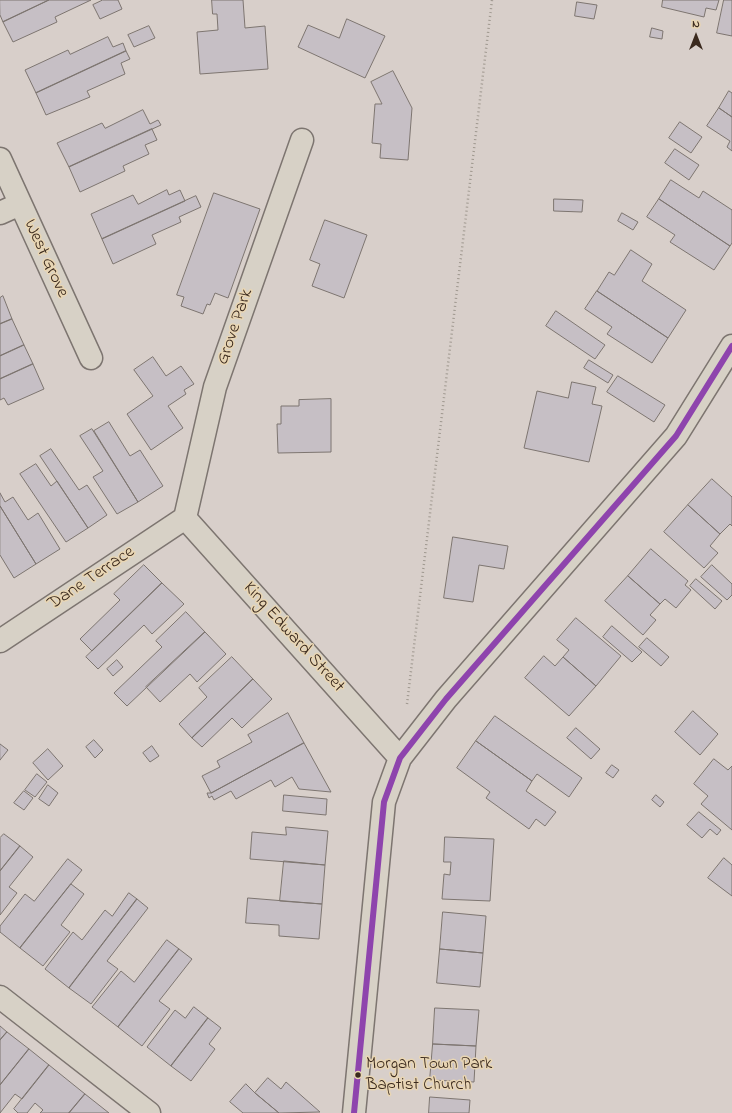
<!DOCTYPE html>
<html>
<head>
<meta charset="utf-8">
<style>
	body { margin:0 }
	#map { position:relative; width:732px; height:1113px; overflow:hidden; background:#d8cfca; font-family:"Indie Flower",sans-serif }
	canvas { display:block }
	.north { position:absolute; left:676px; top:16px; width:40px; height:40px; -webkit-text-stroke:3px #e9d6b3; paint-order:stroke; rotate:0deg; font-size:11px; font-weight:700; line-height:16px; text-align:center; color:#3b2a1e }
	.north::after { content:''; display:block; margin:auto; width:14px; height:18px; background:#3b2a1e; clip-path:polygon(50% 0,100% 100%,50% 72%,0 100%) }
</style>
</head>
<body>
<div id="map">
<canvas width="732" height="1113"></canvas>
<div class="north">N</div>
</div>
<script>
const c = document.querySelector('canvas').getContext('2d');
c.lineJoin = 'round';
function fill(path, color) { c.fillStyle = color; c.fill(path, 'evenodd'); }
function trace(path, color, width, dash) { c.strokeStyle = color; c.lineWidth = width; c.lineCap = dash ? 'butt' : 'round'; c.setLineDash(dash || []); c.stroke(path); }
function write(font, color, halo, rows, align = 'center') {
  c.font = font + ' "Indie Flower",sans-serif'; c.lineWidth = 3; c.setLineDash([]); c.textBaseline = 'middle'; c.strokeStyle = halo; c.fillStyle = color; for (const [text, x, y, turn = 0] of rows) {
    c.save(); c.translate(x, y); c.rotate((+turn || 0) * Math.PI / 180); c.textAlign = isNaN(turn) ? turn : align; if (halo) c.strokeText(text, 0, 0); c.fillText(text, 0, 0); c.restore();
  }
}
const building = new Path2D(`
	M0,0H49L3,22L0,15Z
	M49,0H91L55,17L57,22L13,42L3,22Z
	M103,0H118L122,9L100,19L93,5Z
	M212,0H243L245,28L265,26L268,69L200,74L197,32L218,30L217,14H213Z
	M663,0H719L716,10L706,8L704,17L662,7Z
	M724,0H732V36L717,33Z
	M577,2L597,5L594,19L575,16Z
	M347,19L385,36L365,78L298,47L308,25L339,38Z
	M149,26L155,38L134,47L128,35Z
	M652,28L663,31L662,39L650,37Z
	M108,37L113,47L123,43L126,51L36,93L25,70L68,50L70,54Z
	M126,51L130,59L121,63L125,74L87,91L90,97L46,115L36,93Z
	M393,71L412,108L408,160L380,158L381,144L372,143L375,104H382L371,82Z
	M729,91L732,93V117L719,108Z
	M719,108L732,117V151L727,147L730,141L707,126Z
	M143,110L150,124L158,120L161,125L69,167L57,143L102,123L105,128Z
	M680,122L702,137L691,153L669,138Z
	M152,129L157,140L145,145L149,154L123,166L125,171L80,192L69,167Z
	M675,149L699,165L689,180L665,163Z
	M671,180L699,198L703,191L732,210V243L730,246L659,199Z
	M167,190L169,195L180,190L185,201L102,239L91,214L133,195L138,204Z
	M214,193L260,209L228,298L215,293L210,305L207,304L203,314L181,306L184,297L177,295Z
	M196,196L201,207L179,217L181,222L152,235L156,244L113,264L102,239Z
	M554,199L583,200L582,212L554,211Z
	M659,199L730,246L714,270L670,242L675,235L647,217Z
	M622,213L638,222L633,230L618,221Z
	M325,220L367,235L344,298L312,286L320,264L310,260Z
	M631,250L652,264L642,281L686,310L668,338L597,291L609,272L614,275Z
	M597,291L668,338L652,363L607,334L612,327L585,309Z
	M3,296L12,319L0,324V298Z
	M556,311L605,345L595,359L546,326Z
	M12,319L24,345L0,356V324Z
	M24,345L33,364L0,379V356Z
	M153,357L166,376L181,366L194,384L184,390L186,394L168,406L183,428L151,450L127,414L153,396L134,370Z
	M589,360L613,375L608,383L584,368Z
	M33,364L44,389L8,405L4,398L0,400V379Z
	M618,376L665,405L654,422L607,392Z
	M572,382L596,387L592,404L602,406L589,462L524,448L537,391L568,398Z
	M331,399V452L278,453L277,424H281V406H299V400Z
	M109,422L130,456L140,450L163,486L138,502L94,431Z
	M92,429L138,502L117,514L93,477L103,471L80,436Z
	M51,449L79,490L87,485L107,515L88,528L40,456Z
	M36,464L51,486L57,481L88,528L66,542L20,474Z
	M712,479L732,497V526L730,524L720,534L688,505Z
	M0,493L5,502L13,497L28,520L38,513L60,549L36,564L0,506Z
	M688,505L720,534L710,546L718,553L704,568L664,532Z
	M0,506L36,564L14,578L0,555Z
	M453,537L508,546L504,569L479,565L473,602L444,598Z
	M651,549L688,581L685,585L691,590L676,608L665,599L660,604L628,576Z
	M144,565L162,583L92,651L80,639L120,600L114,594Z
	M712,565L732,584V595L727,600L701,577Z
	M628,576L660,604L650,615L656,620L643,635L605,601Z
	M696,579L722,601L715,609L690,586Z
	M162,583L184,604L152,634L144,625L98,669L86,657Z
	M186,612L205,632L127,706L114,693L162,647L156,641Z
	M576,618L621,656L596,686L563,657L569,650L557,640Z
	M612,626L642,652L632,662L603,637Z
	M205,632L226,654L197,682L190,674L160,702L146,687Z
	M647,638L669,657L661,666L639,647Z
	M544,656L555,666L563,657L596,686L569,716L525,678Z
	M232,657L253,679L192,738L179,724L207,697L199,688Z
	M117,660L123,667L113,676L107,669Z
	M253,679L272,699L242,728L232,718L202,747L192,738Z
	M693,711L718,734L700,755L675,732Z
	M288,713L304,743L211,793L202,776L220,767L217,761L252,742L248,735Z
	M495,716L582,778L569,797L537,774L532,781L476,741Z
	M576,728L600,749L591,759L567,738Z
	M94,740L103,750L95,758L86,747Z
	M476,741L532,781L526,791L556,812L545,826L536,819L529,829L486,798L490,792L457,768Z
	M304,743L331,792L299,789L292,777L275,787L271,780L236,799L231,791L214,800L212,796L209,798L207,793H211Z
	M0,744L8,750L0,760Z
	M152,746L159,756L150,762L143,753Z
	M48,749L63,766L48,780L33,763Z
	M714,759L728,770L732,766V830L701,804L708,796L694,784Z
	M612,765L619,770L613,778L606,773Z
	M37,774L47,782L35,797L25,790Z
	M48,785L58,793L49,806L39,799Z
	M24,791L33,798L24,810L14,803Z
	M284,795L327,799L326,815L283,811Z
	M656,795L664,802L660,807L652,800Z
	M699,812L721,830L717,835L710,829L702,838L687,825Z
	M286,827L328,831L325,865L250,859L252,832L286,835Z
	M4,834L20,846L0,871V838Z
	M445,837L494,839L490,901L442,899L444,874L450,875L451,862H444Z
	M20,846L33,857L9,887L17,893L0,915V871Z
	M724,858L732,865V896L708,878Z
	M68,859L82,870L20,948L0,932V926L25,894L34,901Z
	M284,861L325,865L322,904L280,901Z
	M71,884L84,894L61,925L70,932L43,966L20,948Z
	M129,893L137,899L69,988L45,969L73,932L82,940L105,910L112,916Z
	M248,898L322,904L319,939L279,936V925L246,923Z
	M137,899L148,908L107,961L118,969L91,1004L69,988Z
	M443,912L486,916L483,953L440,949Z
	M167,940L179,949L118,1027L92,1007L121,971L134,982Z
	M179,949L192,959L159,1001L170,1009L142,1046L118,1027Z
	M440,949L483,953L480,987L437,983Z
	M194,1007L208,1018L171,1066L147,1047L175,1010L185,1018Z
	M435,1008L479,1010L476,1046L433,1044Z
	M208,1018L221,1028L209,1044L215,1049L191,1081L171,1066Z
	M0,1026L7,1032L0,1040Z
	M7,1032L29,1049L0,1085V1040Z
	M433,1044L476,1046L474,1082L430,1080Z
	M29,1049L49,1065L22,1099L15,1094L0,1113V1085Z
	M49,1065L85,1094L69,1113H40L43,1110L35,1103L27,1113H18L14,1109Z
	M268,1078L281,1089L286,1082L320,1112L279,1113L255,1093Z
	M246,1084L255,1093L279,1113H243L230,1102Z
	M85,1094L109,1113H69Z
	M430,1097L470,1100L469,1113H429Z`);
const path = new Path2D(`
	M407,704L492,0`);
const minor = new Path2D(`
	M0,159L91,358
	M0,213L20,204
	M185,518L215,387L302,140
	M185,518L400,758
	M0,641L185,518
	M0,997L149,1113
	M354,1113L384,802L400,758L446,699L676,436L732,346`);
const bus1 = new Path2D(`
	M354,1113L384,802L400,758L446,699L676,436L732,346`);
const markers = [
	[358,1075,3.5,"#3b2a1e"]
];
const busNames = [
	["Morgan Town Park",366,1065],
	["Baptist Church",366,1086]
];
const streetNames = [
	["West Grove",45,259,65],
	["Grove Park",236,327,-71],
	["Dane Terrace",92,579,-34],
	["King Edward Street",293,638,48]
];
fill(building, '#c6bfc5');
trace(building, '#7d7570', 1);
trace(minor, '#7d7570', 25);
trace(path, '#9f988f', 2.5, [1, 3]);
trace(minor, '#d7d1c6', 22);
trace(bus1, '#8e44ad', 6);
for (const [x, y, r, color] of markers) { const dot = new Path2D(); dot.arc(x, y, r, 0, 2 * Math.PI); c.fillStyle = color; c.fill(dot); trace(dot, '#e9d6b3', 1.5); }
write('17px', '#3b2a1e', '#e9d6b3', busNames, 'left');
write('18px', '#3b2a1e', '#e9d6b3', streetNames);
</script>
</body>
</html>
